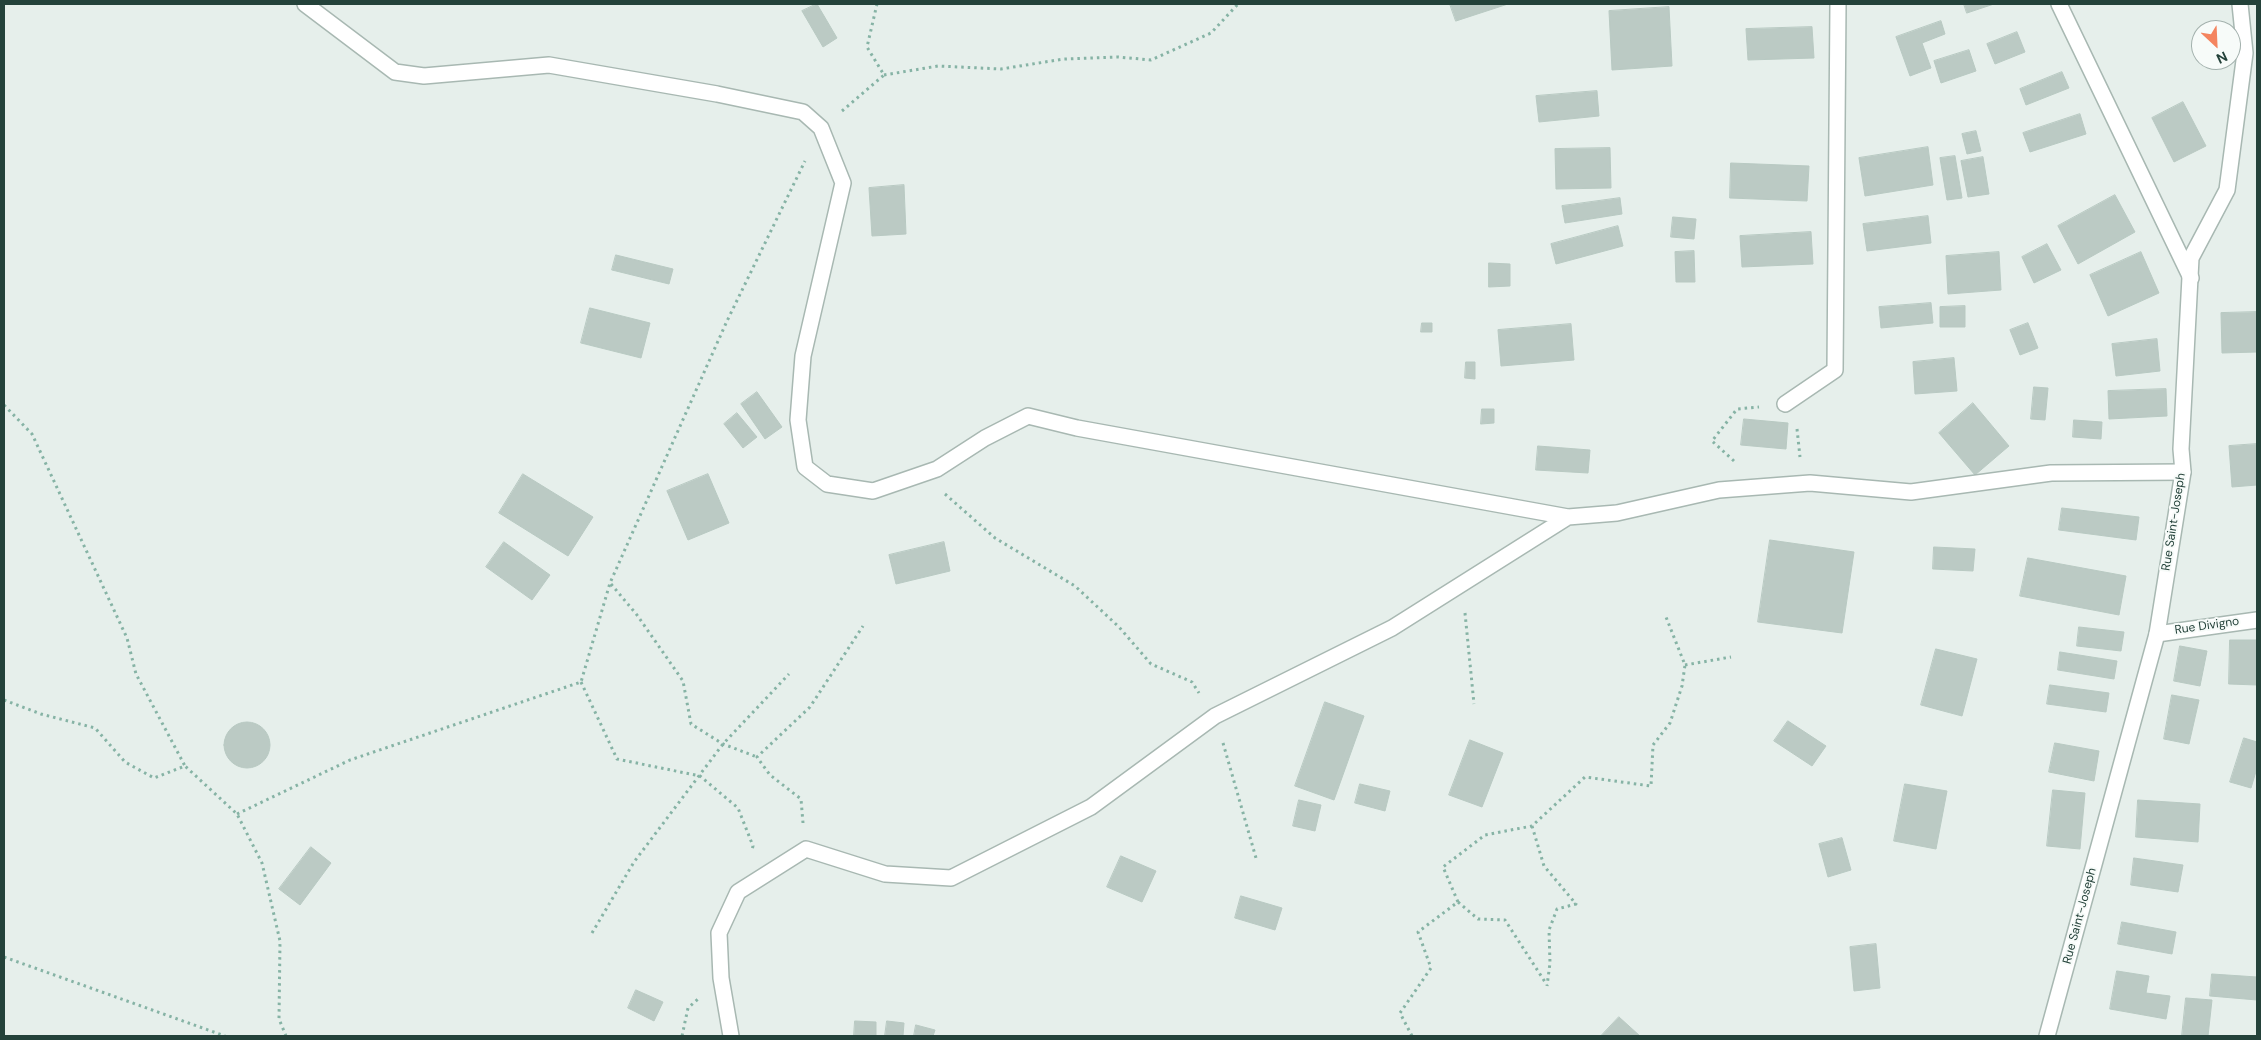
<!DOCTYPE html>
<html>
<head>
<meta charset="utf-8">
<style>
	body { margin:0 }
	#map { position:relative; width:2261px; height:1040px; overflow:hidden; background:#e6efeb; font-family:"DM Sans",sans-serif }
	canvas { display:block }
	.frame { position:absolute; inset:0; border:5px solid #24423a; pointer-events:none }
	.north { position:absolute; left:2191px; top:20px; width:50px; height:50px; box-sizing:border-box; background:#f7fbf9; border:1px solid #a3b1ad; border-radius:50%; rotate:155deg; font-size:14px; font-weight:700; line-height:20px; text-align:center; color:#24423a }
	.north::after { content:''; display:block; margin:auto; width:18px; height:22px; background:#f4845f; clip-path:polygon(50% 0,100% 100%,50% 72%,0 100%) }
</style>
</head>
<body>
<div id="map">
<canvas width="2261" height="1040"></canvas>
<div class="frame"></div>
<div class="north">N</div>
</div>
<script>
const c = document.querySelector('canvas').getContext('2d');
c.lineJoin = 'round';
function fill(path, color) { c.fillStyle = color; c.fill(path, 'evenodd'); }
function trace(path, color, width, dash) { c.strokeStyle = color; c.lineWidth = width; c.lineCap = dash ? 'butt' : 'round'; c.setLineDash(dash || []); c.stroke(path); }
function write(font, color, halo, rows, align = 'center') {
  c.font = font + ' "DM Sans",sans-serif'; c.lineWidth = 4; c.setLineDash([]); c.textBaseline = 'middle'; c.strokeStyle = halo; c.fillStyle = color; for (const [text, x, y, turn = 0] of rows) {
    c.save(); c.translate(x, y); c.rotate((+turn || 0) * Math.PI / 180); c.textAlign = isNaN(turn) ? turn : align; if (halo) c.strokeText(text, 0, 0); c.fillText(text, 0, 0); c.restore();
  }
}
const building = new Path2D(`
	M817,4L837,38L823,47L802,11Z
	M1450,4H1508L1456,21Z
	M1964,4H1994L1967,13Z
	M1669,7L1672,66L1612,70L1609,11Z
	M1941,21L1945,34L1922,43L1931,68L1910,76L1896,37Z
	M1812,27L1814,58L1748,60L1746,29Z
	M2017,32L2025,52L1995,64L1987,44Z
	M1969,50L1976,71L1941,83L1934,61Z
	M2062,72L2069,88L2026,105L2020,89Z
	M1597,91L1599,116L1539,122L1536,96Z
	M2183,102L2206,146L2174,162L2152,118Z
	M2080,114L2086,134L2030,152L2023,133Z
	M1976,131L1981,151L1967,154L1962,134Z
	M1928,147L1933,185L1865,196L1859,158Z
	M1610,148L1611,188L1556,189L1555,149Z
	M1955,156L1962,198L1947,200L1940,158Z
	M1983,157L1989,194L1968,197L1961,161Z
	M1731,163L1809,166L1807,201L1730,198Z
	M904,185L906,234L872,236L869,188Z
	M2115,195L2135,232L2078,264L2058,226Z
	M1620,198L1622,214L1565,223L1562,206Z
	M1928,216L1931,243L1867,251L1863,224Z
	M1673,217L1696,219L1694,239L1671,237Z
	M1618,226L1623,246L1556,264L1551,244Z
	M1811,232L1813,264L1742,267L1740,236Z
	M2047,244L2061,270L2034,283L2022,257Z
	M1694,251L1695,282H1676L1675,252Z
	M1999,252L2001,290L1948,294L1946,256Z
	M2141,252L2159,293L2108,316L2090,275Z
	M616,255L673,269L669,284L612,270Z
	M1489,263L1510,264V286L1489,287Z
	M1931,303L1933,323L1881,328L1879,307Z
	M1965,306V327H1940V307Z
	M590,308L650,323L641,358L581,343Z
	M2257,312V352L2222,353L2221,313Z
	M1422,323H1432V332H1421Z
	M2028,323L2038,348L2020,355L2010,330Z
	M1571,324L1574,360L1501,366L1498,330Z
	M2157,339L2160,371L2116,376L2112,344Z
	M1954,358L1957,391L1915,394L1913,362Z
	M1466,362H1475V379L1465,378Z
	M2034,387L2048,388L2045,420L2031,419Z
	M2166,389L2167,416L2109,419L2108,391Z
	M757,392L782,427L765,439L741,404Z
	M1973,403L2009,446L1975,475L1939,433Z
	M1482,409H1494V423L1481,424Z
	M737,413L757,437L743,448L724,424Z
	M1744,419L1788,423L1786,449L1741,445Z
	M2074,420L2102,422L2101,439L2073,437Z
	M2257,444V485L2232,487L2229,446Z
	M1538,446L1590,450L1588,473L1536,470Z
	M523,474L593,517L568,556L499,513Z
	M708,474L729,523L688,540L667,491Z
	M2062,508L2139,517L2136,540L2059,530Z
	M1770,540L1854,552L1842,633L1758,622Z
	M504,542L550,575L532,600L486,567Z
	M944,542L950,571L896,584L889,555Z
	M1934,547L1975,549L1973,571L1933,569Z
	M2028,558L2126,576L2119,615L2020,596Z
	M2079,627L2124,632L2121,651L2077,646Z
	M2230,640H2257V685L2229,684Z
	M2180,646L2207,651L2200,686L2174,681Z
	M1936,649L1977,659L1962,716L1921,705Z
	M2060,652L2117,661L2114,679L2058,670Z
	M2050,685L2109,693L2106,712L2047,704Z
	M2172,695L2199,700L2189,744L2164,739Z
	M1325,702L1364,716L1334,800L1295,786Z
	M1788,721L1826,746L1812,766L1774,741Z
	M224 745a23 23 0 1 1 46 0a23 23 0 1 1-46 0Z
	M2244,738L2257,742V768L2251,788L2230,782Z
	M1470,740L1503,753L1482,807L1449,795Z
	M2055,743L2099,751L2094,781L2049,772Z
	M1360,784L1390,791L1385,811L1355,803Z
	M1905,784L1947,791L1936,849L1894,841Z
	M2053,790L2085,793L2080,849L2047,846Z
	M1299,800L1321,805L1315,831L1293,826Z
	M2138,800L2200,804L2198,842L2136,837Z
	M1842,838L1851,870L1828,877L1819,844Z
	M311,847L331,863L300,905L279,889Z
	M1121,856L1156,871L1142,902L1107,887Z
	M2134,858L2183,865L2178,892L2131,885Z
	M1241,896L1282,908L1275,930L1235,918Z
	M2122,922L2176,932L2172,954L2118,944Z
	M1876,944L1880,988L1854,991L1850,947Z
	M2117,971L2149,976L2146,993L2170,996L2166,1019L2110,1009Z
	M2212,974L2257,977V1000L2210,996Z
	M636,990L663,1002L654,1021L628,1008Z
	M2186,998L2212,1000L2208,1036H2182Z
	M1619,1017L1640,1036H1601Z
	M855,1021L876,1022V1036H854Z
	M887,1021L904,1023L903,1036H885Z
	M916,1025L935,1030L933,1036H914Z`);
const path = new Path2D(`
	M884,75L938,66L1001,69L1064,59L1118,57L1151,60L1211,33L1238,4
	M842,111L884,75L867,47L877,4
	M4,405L32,434L127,638L136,674L185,766
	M1797,429L1800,457
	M1734,461L1712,441L1737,409L1759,407
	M945,494L995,538L1075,586L1119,627L1151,664L1192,682L1199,693
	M611,584L637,615L683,681L691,724L723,744L757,757
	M1465,613L1474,704
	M1685,665L1731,657
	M581,682L617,759L700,776L738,808L753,846L752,850
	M4,700L41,714L95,728L125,762L154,778L185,766L237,814L262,863L280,941L279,1019L286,1036
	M1223,743L1256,858
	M237,814L350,760L581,682L610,583L727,321L805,161
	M803,823L801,799L770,775L757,757L810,707L863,626
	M1532,826L1544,866L1576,904L1557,909L1549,930L1550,963L1547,986
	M1458,902L1478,919L1505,920L1547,985
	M592,933L634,862L723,744L789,674
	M4,957L225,1036
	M682,1036L688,1008L698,999
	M1412,1036L1400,1013L1431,968L1418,932L1458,902L1443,867L1485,835L1532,826L1585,777L1651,786L1653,745L1670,723L1682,686L1685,665L1666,617`);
const minor = new Path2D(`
	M305,4L395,72L424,76L549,65L717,94L803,112L821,128L843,183L803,356L798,420L805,467L827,484L873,491L937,469L985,438L1028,416L1077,428L1568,517L1617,513L1719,490L1810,483L1911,492L2051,473L2183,472
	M2059,4L2191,278
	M1785,404L1835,370L1838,4
	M2157,634L2257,620
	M731,1036L721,978L719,933L738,892L806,849L885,874L951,878L1091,807L1215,716L1392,628L1568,517`);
const tertiary = new Path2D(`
	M2047,1036L2157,634L2183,472L2181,449L2191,258L2227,190L2245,53L2240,4`);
const streetNames = [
	["Rue Saint-Joseph",2174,522,-81],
	["Rue Divigno",2207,626,-8],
	["Rue Saint-Joseph",2080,916,-75]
];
fill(building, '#bbcac4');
trace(building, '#b8c9c2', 1);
trace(minor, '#a8b8b2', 18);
trace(tertiary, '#a8b8b2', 18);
trace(path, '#86b3a5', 3, [2.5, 4]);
trace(minor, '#fff', 15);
trace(tertiary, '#fff', 15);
write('12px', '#24423a', '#f7fbf9', streetNames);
</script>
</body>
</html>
